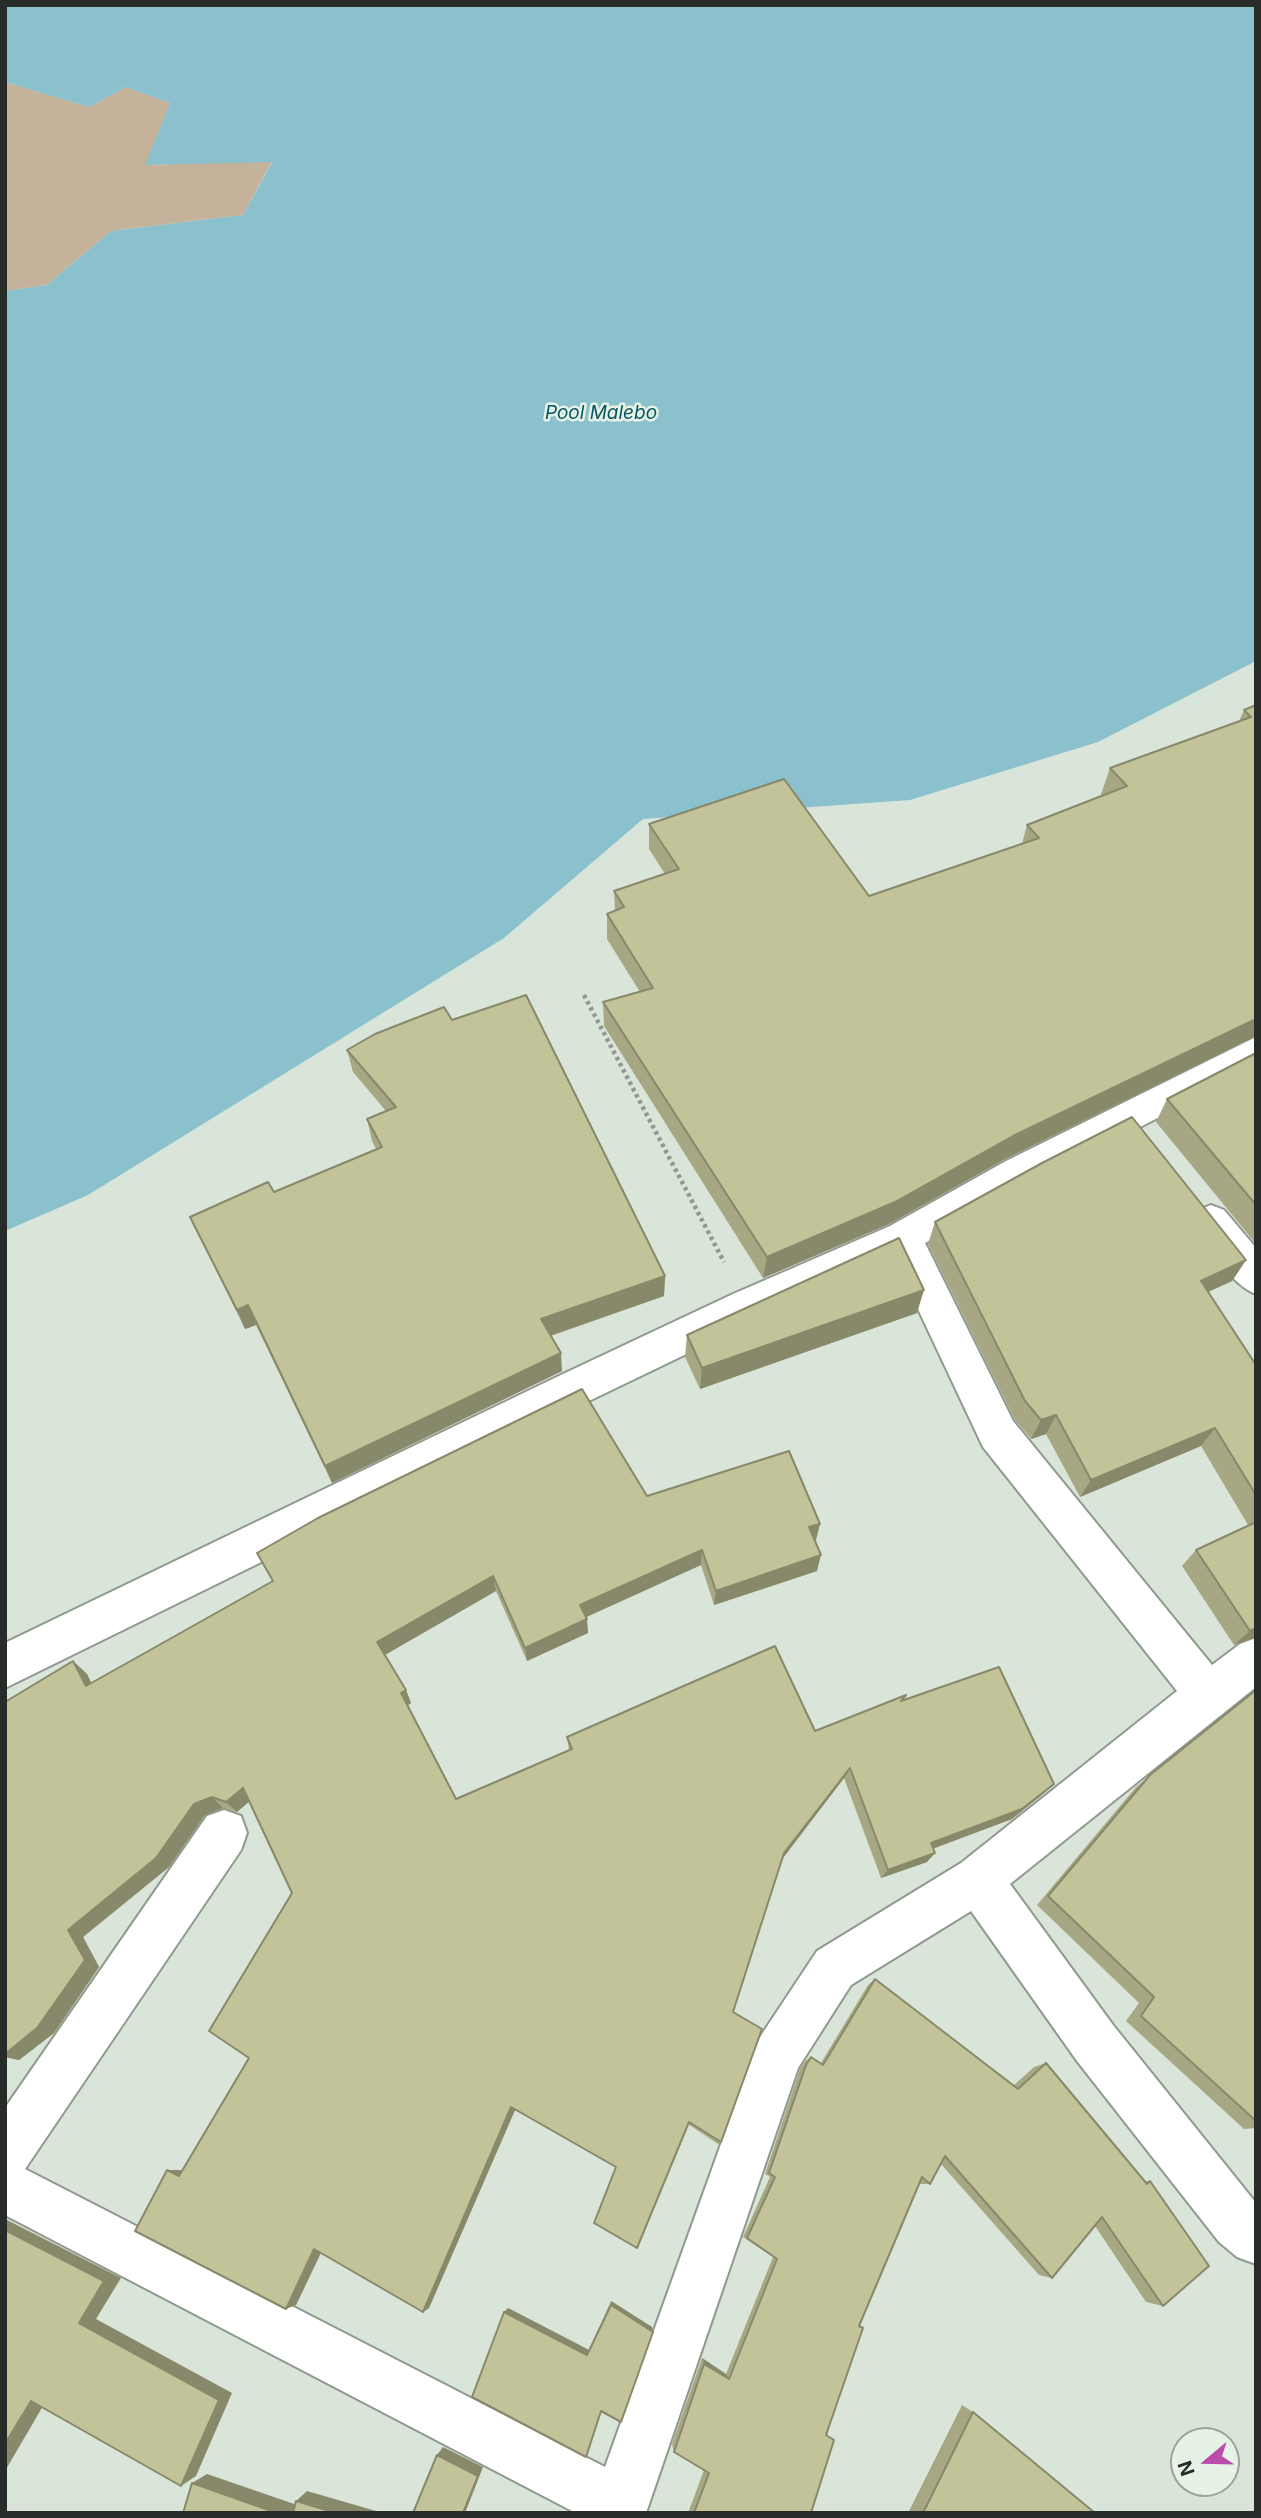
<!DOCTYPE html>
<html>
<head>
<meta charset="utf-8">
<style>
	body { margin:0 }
	#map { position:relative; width:1261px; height:2518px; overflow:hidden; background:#dae5d9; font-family:Inter,sans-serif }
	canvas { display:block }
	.frame { position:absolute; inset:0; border:7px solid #282c28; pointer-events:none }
	.north { position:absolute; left:1170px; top:2427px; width:70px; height:70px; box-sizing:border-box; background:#e7f2e6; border:2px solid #9ba39a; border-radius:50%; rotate:251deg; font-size:19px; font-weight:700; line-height:28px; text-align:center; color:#282c28 }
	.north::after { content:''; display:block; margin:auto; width:24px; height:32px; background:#ba4caa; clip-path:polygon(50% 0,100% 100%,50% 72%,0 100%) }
</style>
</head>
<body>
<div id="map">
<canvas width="1261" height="2518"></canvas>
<div class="frame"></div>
<div class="north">N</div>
</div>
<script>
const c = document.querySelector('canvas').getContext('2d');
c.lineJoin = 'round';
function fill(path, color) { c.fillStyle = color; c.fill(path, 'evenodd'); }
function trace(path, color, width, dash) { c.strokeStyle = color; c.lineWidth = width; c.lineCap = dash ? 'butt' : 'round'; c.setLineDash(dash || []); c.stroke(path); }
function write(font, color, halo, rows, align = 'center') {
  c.font = font + ' Inter,sans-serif'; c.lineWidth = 5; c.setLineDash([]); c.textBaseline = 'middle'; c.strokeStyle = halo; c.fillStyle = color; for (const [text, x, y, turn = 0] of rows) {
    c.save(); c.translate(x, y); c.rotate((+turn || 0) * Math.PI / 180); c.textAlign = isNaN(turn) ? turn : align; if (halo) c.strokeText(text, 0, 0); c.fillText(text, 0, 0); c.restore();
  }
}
const green = new Path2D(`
	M5,82L89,107L126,87L170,103L146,165L272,161L243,215L111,231L47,285L5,291Z`);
const water = new Path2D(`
	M5,5H1256V661L1098,742L910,800L643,819L504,938L88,1195L5,1231V291L47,285L111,231L243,215L272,162L145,165L170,103L126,87L89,107L5,82Z`);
const path = new Path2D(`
	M584,995L724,1262`);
const minor = new Path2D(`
	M1256,1037V1067L1032,1183L925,1243L1013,1421L1212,1665L1240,1644L1256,1638V1687L1010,1884L1113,2025L1256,2203V2264L1237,2257L1219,2242L1077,2061L971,1911L851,1985L798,2068L646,2513H576L5,2215V2108L207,1816L224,1810L241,1816L247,1833L241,1850L25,2169L605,2467L753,2055L760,2037L817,1951L961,1863L1177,1691L983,1447L894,1258L761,1318L591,1400L5,1688V1643L563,1374L733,1294L890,1226L1006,1161Z
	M1211,1205L1224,1210L1256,1248V1294C1233,1286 1203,1243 1192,1221L1198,1210Z`);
const wall = new Path2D(`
	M1256,705V1036L1005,1159L889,1224L763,1278L604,1026L603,1002L640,992L607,939V914L615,911L614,891L665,874L649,849V824L869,896L1022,844L1027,825L1103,796L1101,794L1110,768L1239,721L1244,710Z
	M452,1020L665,1276L664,1296L551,1336L562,1371L332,1483L256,1325L245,1329L190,1217L274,1192L376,1149L372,1141L367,1119L386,1111L353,1072L347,1050Z
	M1256,1053V1244L1156,1122L1167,1099Z
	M935,1222L1246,1260L1232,1281L1208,1292L1256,1365V1637L1234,1645L1182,1566L1196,1550L1248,1525L1201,1446L1080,1497L1046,1434L1031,1439L1015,1420L928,1244Z
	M917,1313L700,1389L685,1357L687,1335Z
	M647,1496L820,1524L815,1540L817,1571L714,1605L701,1565L586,1617L588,1633L527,1661L496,1591L385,1655L406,1690L411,1703L407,1705L456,1799L569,1750L567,1737L815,1731L906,1695L903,1701L1054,1784L1043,1794L1012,1819L933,1849L927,1862L881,1878L844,1778L782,1859L733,2012L721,2142L718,2144L688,2124L616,2167L515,2110L429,2308L423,2312L321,2253L296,2305L167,2170L182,2171L249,2058L292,1893L250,1801L237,1812L223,1808L205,1815L169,1867L83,1937L99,1967L54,2033L19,2060L5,2057V1702L73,1661L87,1674L91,1683Z
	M1256,1690V2128L1244,2129L1126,2021L1139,2003L1037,1905L1136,1787Z
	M875,1979L1014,2085L1034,2067L1046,2063L1144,2181H1150L1163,2306L1146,2302L1095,2226L1052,2278L1039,2275L941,2164L930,2184H921L919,2183L859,2326L828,2432L811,2513H688L704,2470L674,2452L672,2444L702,2358L726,2374L773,2257L743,2237L770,2177L765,2174L800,2069L805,2061L811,2057L821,2063L868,1985Z
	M611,2301L652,2327L601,2411L508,2308L589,2350Z
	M962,2405L973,2412L1095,2513H908Z`);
const shadedWall = new Path2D(`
	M1256,1019V1036L1005,1159L889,1224L763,1278L767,1257Z
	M1246,1260L1232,1281L1188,1301L1201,1281Z
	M665,1276L664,1296L543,1338L541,1319Z
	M924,1290L917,1313L700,1389L702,1368Z
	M248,1305L256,1325L245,1329L237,1310Z
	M561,1353L562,1371L332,1483L325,1466Z
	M1056,1415L1046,1434L1031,1439L1041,1420Z
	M1215,1428L1201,1446L1080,1497L1091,1480Z
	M820,1524L816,1540L805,1543L809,1527Z
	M702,1550L701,1565L582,1619L580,1605Z
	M821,1555L817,1571L714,1605L716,1591Z
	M493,1576L496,1591L383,1656L377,1642Z
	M587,1619L588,1633L527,1661L525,1648Z
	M1256,1628V1637L1234,1645L1250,1631Z
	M73,1661L87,1674L99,1699L86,1686Z
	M406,1690L411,1703L407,1706L401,1693Z
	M850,1768L844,1778L780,1862L784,1853Z
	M1054,1784L1043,1794L1012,1819L923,1852L931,1843Z
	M243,1788L253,1798L237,1812L226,1802Z
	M212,1797L223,1808L205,1815L169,1867L83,1937L99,1967L54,2033L19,2060L5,2057V2054L68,1930L194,1804Z
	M935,1853L927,1862L881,1878L888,1870Z
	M511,2107L515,2110L429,2308L423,2312Z
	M167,2170H180L192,2177L179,2176Z
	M5,2219L121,2278L96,2319L232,2393L196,2476L181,2486L79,2323L5,2230Z
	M323,2248L296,2305L286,2309L314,2249Z
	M611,2301L652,2327L653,2332L611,2305Z
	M508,2308L589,2350L587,2355L504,2312Z
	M702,2358L726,2374L729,2379L704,2364Z
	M50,2394L5,2471V2444L31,2401Z
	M443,2447L483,2467L465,2513H463L437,2455Z
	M207,2474L303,2507L297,2513H277L192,2483Z
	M307,2491L383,2513H336L296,2501Z`);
const building = new Path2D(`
	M1256,705V1019L1013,1136L895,1202L767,1257L603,1002L653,988L607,914L624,907L614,891L679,869L649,824L784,779L869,896L1039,838L1027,825L1127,786L1110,768L1251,717L1244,710Z
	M526,995L665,1276L541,1319L561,1353L325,1466L248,1305L237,1310L190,1217L268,1182L274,1192L382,1147L367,1119L396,1107L347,1050L375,1034L444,1007L452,1020Z
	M1256,1053V1205L1167,1099Z
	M1132,1117L1246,1260L1201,1281L1256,1365V1495L1215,1428L1091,1480L1056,1415L1041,1420L1025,1401L935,1222L1042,1163Z
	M899,1238L924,1290L702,1368L687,1335Z
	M582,1389L647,1496L789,1451L820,1524L809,1527L821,1555L716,1591L702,1550L580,1605L587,1619L525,1648L493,1576L377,1642L406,1690L401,1693L456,1799L572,1749L567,1737L775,1646L815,1731L906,1695L901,1701L999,1667L1054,1784L1022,1809L931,1843L935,1853L888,1870L850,1768L784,1853L733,2012L762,2029L721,2142L689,2122L637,2248L594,2223L616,2167L511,2107L423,2312L314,2249L286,2309L135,2231L167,2170L179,2176L249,2058L209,2031L292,1893L243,1788L226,1802L212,1797L194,1804L156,1858L68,1930L85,1960L37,2028L5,2054V1702L73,1661L86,1686L273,1581L257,1553L318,1518Z
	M1256,1522V1628L1250,1631L1196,1550Z
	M1256,1690V2121L1141,2016L1154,1997L1048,1896L1150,1775Z
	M875,1979L1018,2089L1046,2063L1147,2184L1150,2181L1209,2266L1163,2306L1102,2217L1052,2278L945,2156L930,2184L922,2177L859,2326L863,2328L826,2435L834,2440L811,2513H694L709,2473L674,2452L704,2364L729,2379L777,2259L747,2238L775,2177L769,2173L806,2065L811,2057L823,2065Z
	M5,2230L104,2281L79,2323L219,2400L181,2486L31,2401L5,2444Z
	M611,2305L653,2332L621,2422L601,2411L586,2457L472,2397L504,2312L587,2355Z
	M973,2412L1095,2513H923Z
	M437,2455L478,2476L463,2513H413Z
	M192,2483L277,2513H183Z
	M296,2501L336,2513H293Z`);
const farWaternames = [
	["Pool Malebo",601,413]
];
fill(green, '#c4b39a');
fill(water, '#8bc1cc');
trace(minor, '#8f998e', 4);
trace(path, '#90988f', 4.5, [3.5, 3.5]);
fill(minor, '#fff');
fill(wall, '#a7a883');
fill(shadedWall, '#88886a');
fill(building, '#c2c398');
trace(building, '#88886a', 2);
write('italic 19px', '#065662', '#e7f2e6', farWaternames);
</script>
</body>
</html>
